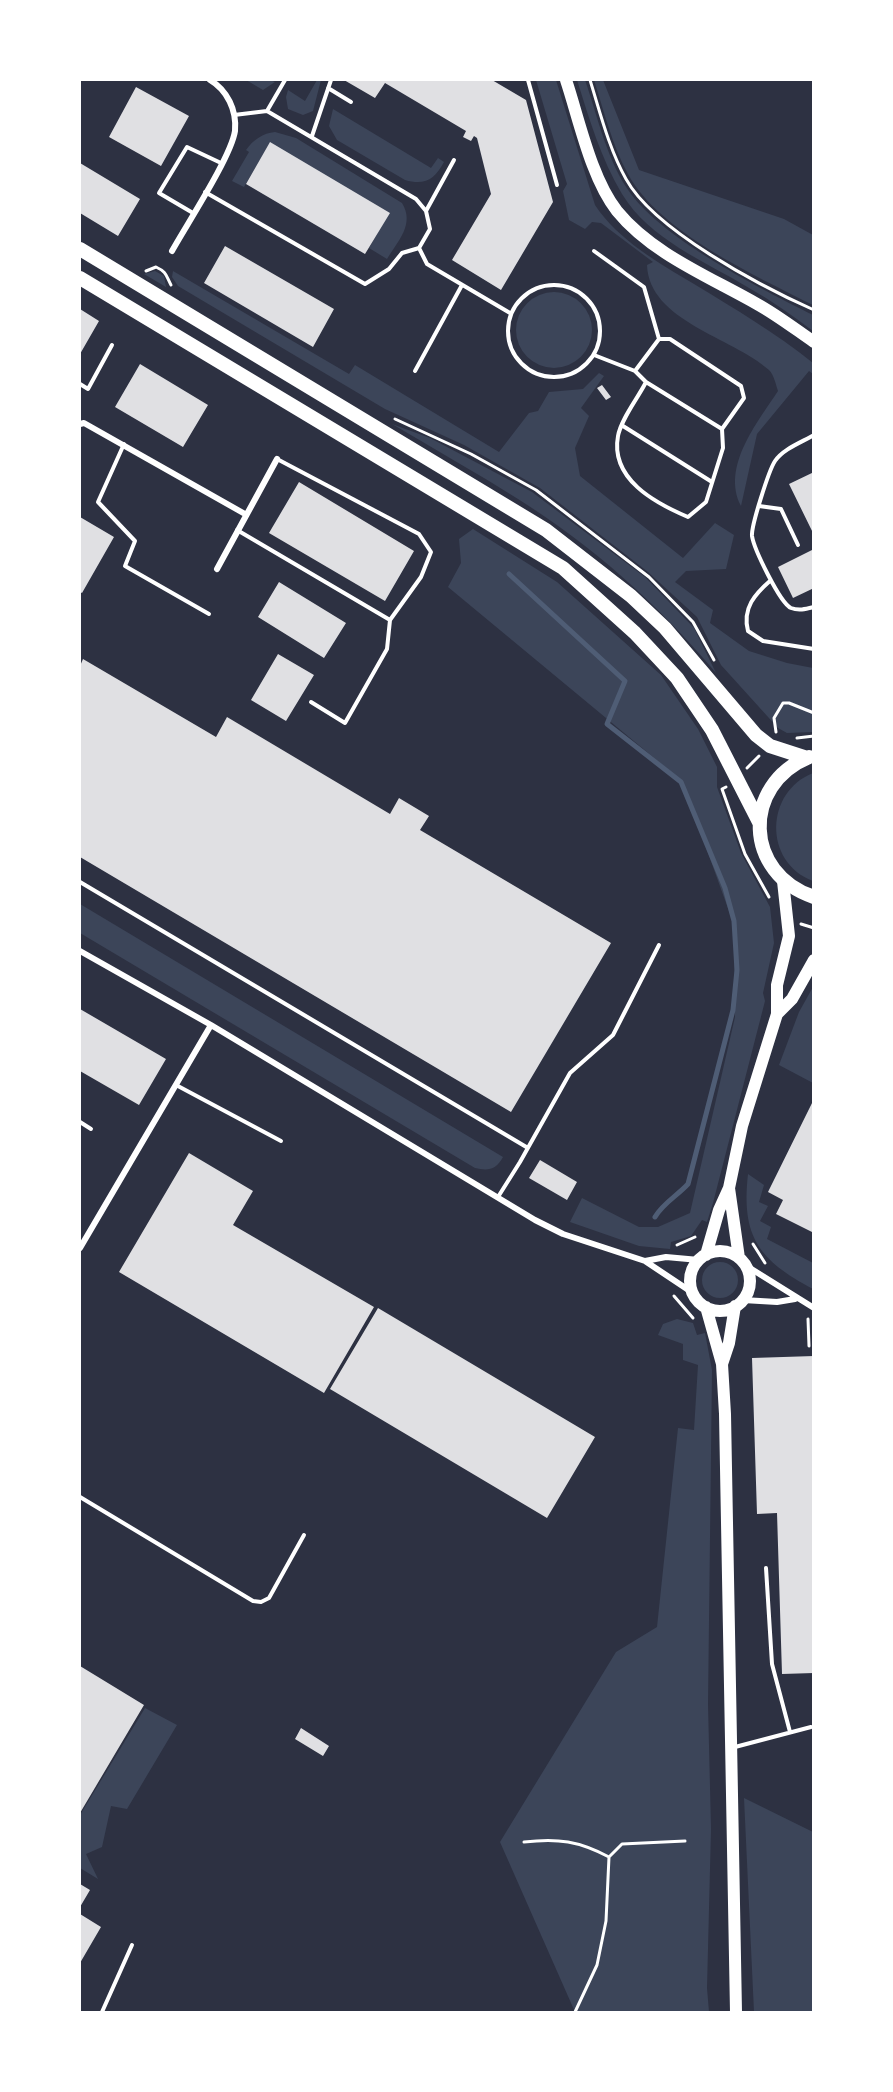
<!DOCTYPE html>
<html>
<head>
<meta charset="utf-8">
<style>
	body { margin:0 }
	#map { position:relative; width:893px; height:2092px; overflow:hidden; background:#2d3142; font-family:Roboto,sans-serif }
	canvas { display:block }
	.frame { position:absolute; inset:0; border:81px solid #fff; pointer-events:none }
</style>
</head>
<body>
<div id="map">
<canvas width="893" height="2092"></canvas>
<div class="frame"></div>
</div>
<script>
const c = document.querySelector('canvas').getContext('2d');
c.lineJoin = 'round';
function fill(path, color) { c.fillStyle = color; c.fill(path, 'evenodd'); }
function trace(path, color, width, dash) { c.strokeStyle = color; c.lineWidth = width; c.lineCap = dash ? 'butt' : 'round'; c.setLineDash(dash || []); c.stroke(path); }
const green = new Path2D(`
	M246,80H270L275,82L263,90Z
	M317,80H321L313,111L303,115L288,109L286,97L288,90L305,101Z
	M536,80H556L595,205C618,240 659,263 694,284C735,309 776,333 813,363V374L809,371L757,434L741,506C721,467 757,423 778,391C776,385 774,375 769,370C732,337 649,321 647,265L653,262L601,223L592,222L585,229L569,220L563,191L567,184Z
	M577,80H585C598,117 607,162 631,194C665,240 761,289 813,315V331C793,316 772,301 749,288C705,261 650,240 622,194C601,159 589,118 577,80Z
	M594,80H603L639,170L784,219L813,235V305C756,276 659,232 628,174C612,145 604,111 594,80Z
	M333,109L431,168L438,158L444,162C435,179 425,186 405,180L337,140L329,126Z
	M275,132L296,138L402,203C415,224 398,241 387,259L369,248L389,213L270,143L244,187L232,181L249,152L246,150C253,140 263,133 275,132Z
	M155,271L164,276L166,287L144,274Z
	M173,271L349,374L355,365L499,452L529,413L538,411L549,392L583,389L599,373L604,376L581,408L589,416L575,448L580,476L683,558L715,523L734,535L726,569L686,571L675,582L713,610L710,623L749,651L787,663L813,668V732L787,733L778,728L721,665L697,617L648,572L540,488L464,445L385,409L178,286L172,277Z
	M516 330a38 38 0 1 1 76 0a38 38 0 1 1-76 0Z
	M392,424L430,438L532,492L645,577L694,628L716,673C659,605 593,546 518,499C477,473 434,449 392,424Z
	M473,529L557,582L661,675L698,729L717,767V787L741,853L770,907L774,943L763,993L765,1001L713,1203L707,1222L702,1220L691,1236L671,1242L670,1249L639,1246L570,1222L582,1198L639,1227H658L690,1213L735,1017L734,925L682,781L448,587L461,563L459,539Z
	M813,773H814L813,881C763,862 765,792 813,773Z
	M80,904L503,1157C496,1170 488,1171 475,1168L80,933Z
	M813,987V1083L779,1065L799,1012Z
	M748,1174L764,1185L759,1202L768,1206L760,1221L771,1227L767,1239L813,1263V1289C759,1260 741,1237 748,1174Z
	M702 1280a18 18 0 1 1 36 0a18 18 0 1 1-36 0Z
	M677,1319L693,1323L697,1335L705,1333L712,1370L708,1704L711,1829L707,1988L709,2012H575L500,1842L616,1652L657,1627L678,1428L694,1430L698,1365L683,1360V1344L658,1335L663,1324Z
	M145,1708L177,1725L127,1809L111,1806L102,1847L86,1854L98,1879L80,1868V1815Z
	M744,1798L813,1832V2012H754Z`);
const stream = new Path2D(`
	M509,574L625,681L607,724L681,782L725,888L734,921L737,970L733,1010L688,1184C677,1196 663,1203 655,1217`);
const building = new Path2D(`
	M344,80H492L526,100L553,202L501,290L452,260L491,194L477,138L474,136L471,141L463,137L466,131L385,83L375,98Z
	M136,87L189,116L161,166L109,137Z
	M270,142L390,213L365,254L246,184Z
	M80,163L140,199L118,236L80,213Z
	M225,246L334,309L313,347L204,283Z
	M80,309L99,321L80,354Z
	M140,364L208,405L183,447L115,407Z
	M602,385L611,397L606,400L597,388Z
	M814,472V535L789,484Z
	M299,482L414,551L385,601L269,533Z
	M80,517L114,537L82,593L80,592Z
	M814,549V588L793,598L778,567Z
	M279,582L346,623L324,658L258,617Z
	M278,654L314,675L286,721L251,700Z
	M83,659L216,737L227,717L390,814L399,798L429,816L420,830L611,943L511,1112L80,857V666Z
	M80,1009L166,1059L139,1105L80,1071Z
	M814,1099V1233L776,1214L783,1200L768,1192Z
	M189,1153L253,1191L233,1225L374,1307L324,1393L119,1272Z
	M540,1160L577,1182L567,1200L529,1178Z
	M378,1308L595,1437L547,1518L330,1389Z
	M814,1356V1673L782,1674L777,1513L757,1514L752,1358Z
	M80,1666L144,1705L80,1813Z
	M301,1728L329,1746L323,1756L295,1739Z
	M80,1884L90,1890L80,1907Z
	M80,1914L101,1927L80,1963Z`);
const path = new Path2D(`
	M590,80C600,112 609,149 626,179C654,230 760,286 814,310
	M146,271L156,267C167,272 166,276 171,285
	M395,419L471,454L536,490L649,577L693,622L714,660
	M776,732L774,718L783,703H789L814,713
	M797,738L814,736
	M747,768L759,756
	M726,787L722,789L745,854L769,897
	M801,924L814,928
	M753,1244L765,1263
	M677,1245L695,1237
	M674,1296L693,1318
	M808,1319L809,1346
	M524,1842C558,1838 579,1841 609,1857L606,1921L597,1965L575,2012
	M609,1857L622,1844L685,1841`);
const service = new Path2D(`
	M528,80L557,185
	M328,88L351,102
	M267,111L285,80
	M234,115L267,111L416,199L426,211
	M312,136L331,80
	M454,160L426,211L430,229L419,248L427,264L510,313
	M205,192L365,284L389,269L402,253L419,248
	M193,213L159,193L187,147L221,163
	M594,251L644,287L659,339
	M508 331a46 46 0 1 1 92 0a46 46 0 1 1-92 0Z
	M594,355L635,371L646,382L722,429L723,448L706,502L688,517C655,503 610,479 618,436C621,419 638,398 646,382
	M415,371L462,285
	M635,371L659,339H670L741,386L744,398L722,429
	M80,384L88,389L112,345
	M623,426L712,482
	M814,435C802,442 783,449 775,461C769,470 751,526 752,536C754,549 780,603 791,608C799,611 806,609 814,607
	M124,444L98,502L135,541L125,566L209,614
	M759,506L781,509L798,545
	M237,530L390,620L421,577L431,552L419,534L277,459
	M771,580C755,594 742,608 748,631L763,641L814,649
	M311,702L345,723L387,649L390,620
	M80,882L528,1148
	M176,1085L281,1141
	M80,1122L91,1129
	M498,1197L520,1162L570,1073L613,1035L659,945
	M80,1497L253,1601L261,1602L269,1598L304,1535
	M766,1568L772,1664L790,1732
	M735,1747L811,1727
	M102,2012L132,1945`);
const minor = new Path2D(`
	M172,251C187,224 231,157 235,131C237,110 227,90 210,80
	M80,424L84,423L245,514
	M217,569L277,459
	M80,951L211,1025L535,1220L563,1234L645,1261L693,1293
	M80,1248L211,1025
	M645,1261L666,1257L699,1260
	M745,1265L814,1308
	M743,1300L777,1302L795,1299`);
const secondary = new Path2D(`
	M566,80C579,119 591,178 617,211C652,254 710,277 757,304C777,315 795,329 814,342
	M777,1014L792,999L814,960
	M729,1188L739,1258
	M690 1281a30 30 0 1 1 60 0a30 30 0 1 1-60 0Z
	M706,1255L719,1210L729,1188L742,1126L777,1014V985L789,936L783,881
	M706,1307L722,1364L725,1414L736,2012
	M722,1364L729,1343L735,1306`);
const trunk = new Path2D(`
	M80,249L546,530L631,596L665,628L756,735L770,746L807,758
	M80,278L563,568L635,633L677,678L712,730L759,822
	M809,757C741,785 744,874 814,897`);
fill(green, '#3c4559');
trace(stream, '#4f5d75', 5);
fill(building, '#e0e0e3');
trace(path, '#fff', 3);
trace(service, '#fff', 4);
trace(minor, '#fff', 6);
trace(secondary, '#fff', 12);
trace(trunk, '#fff', 14);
</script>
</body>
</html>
